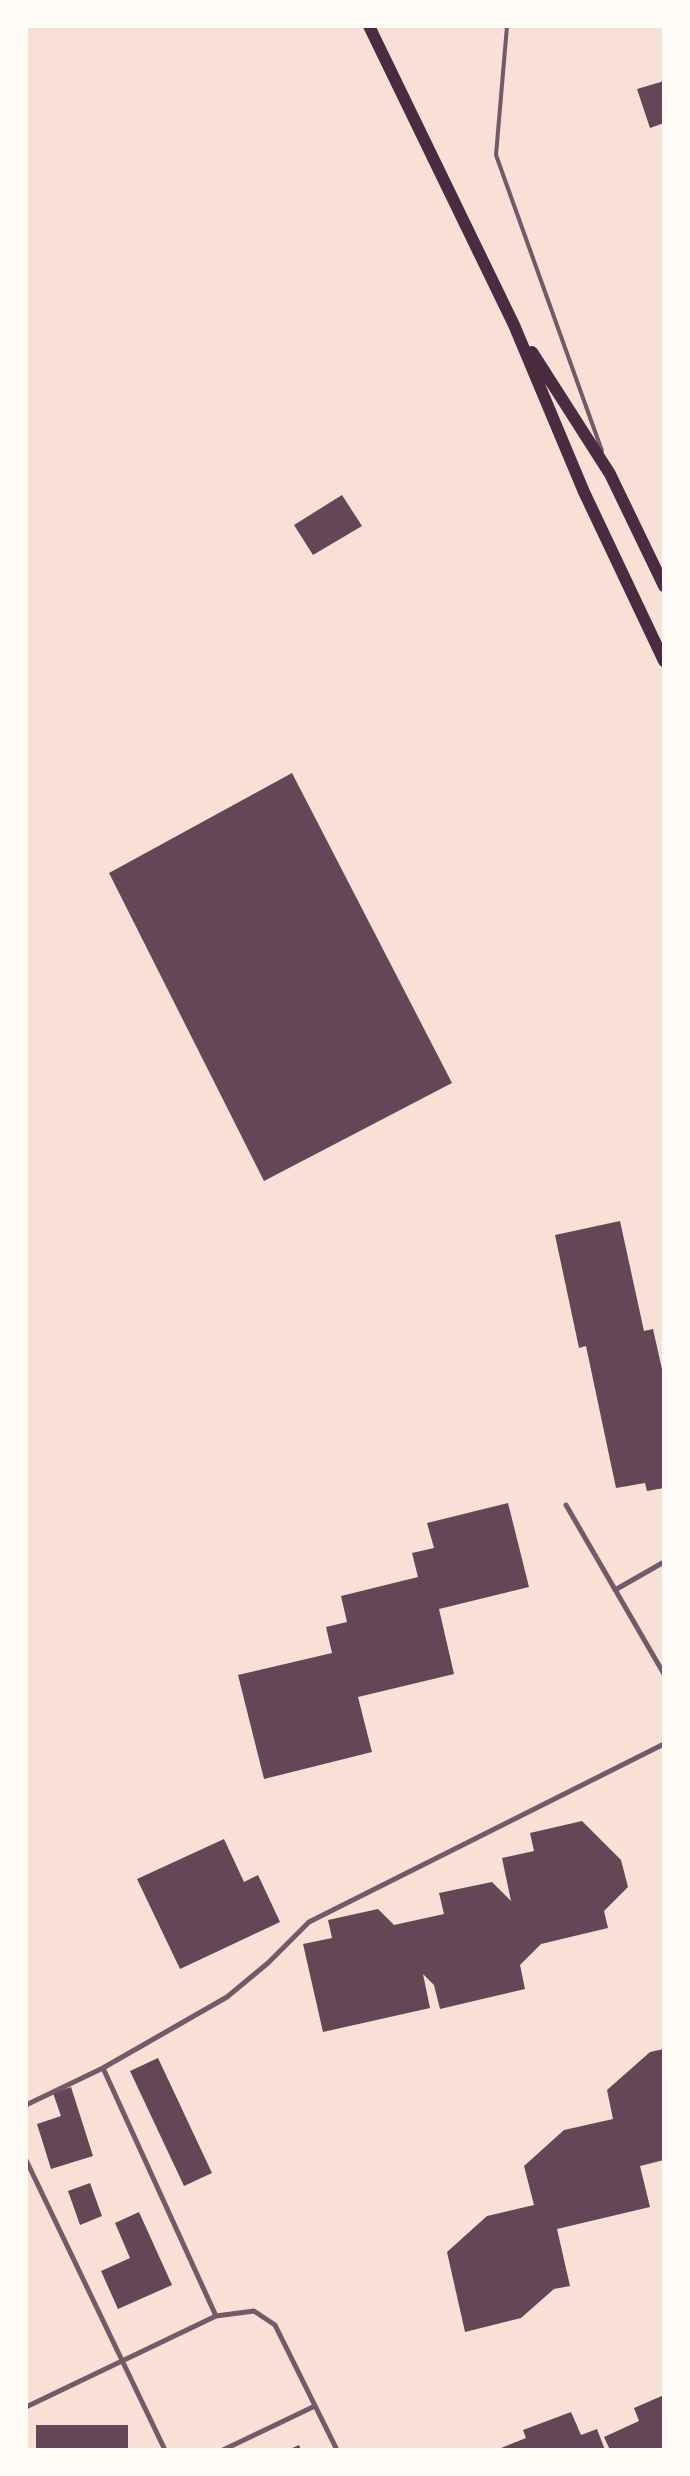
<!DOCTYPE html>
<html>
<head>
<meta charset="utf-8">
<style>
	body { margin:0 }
	#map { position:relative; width:690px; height:2476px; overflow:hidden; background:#f7e1d7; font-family:Inter,sans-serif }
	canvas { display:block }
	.frame { position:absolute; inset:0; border:28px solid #fffaf5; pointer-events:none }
</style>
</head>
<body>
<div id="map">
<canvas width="690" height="2476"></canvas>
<div class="frame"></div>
</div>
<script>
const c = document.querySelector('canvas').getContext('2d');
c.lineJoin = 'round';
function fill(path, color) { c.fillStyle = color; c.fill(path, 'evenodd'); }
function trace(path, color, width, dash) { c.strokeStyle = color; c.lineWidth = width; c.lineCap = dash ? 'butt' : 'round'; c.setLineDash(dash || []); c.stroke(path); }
const building = new Path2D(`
	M664,81V123L650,128L637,89Z
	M342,495L362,526L313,555L294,525Z
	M292,773L452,1083L264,1181L109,873Z
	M620,1221L644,1331L653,1329L664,1378V1488L647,1491L645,1483L616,1488L586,1346L579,1348L555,1235Z
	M508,1503L529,1587L439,1609L454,1674L358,1697L372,1752L264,1779L238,1675L332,1653L326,1627L347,1622L341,1596L418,1577L412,1553L434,1548L427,1523Z
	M582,1821L621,1860L628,1887L604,1911L608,1928L541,1944L520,1965L525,1989L440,2009L434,1985L423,1974L430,2008L323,2032L303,1944L332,1938L328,1920L378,1909L394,1925L444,1914L439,1893L492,1882L511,1901L502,1858L534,1851L530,1833Z
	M224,1839L244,1882L258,1875L280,1922L180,1969L137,1879Z
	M664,2049V2160L640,2166L650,2207L557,2229L570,2286L554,2289L521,2318L465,2332L447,2252L487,2216L534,2205L524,2166L564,2130L613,2119L607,2090L650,2052Z
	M158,2058L212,2173L184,2186L130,2071Z
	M71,2087L93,2156L51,2169L37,2124L61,2116L53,2093Z
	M90,2183L102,2216L80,2225L68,2191Z
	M139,2212L172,2285L118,2309L101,2271L130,2258L115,2223Z
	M664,2395V2450H610L604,2437L639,2421L634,2408Z
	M571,2412L581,2435L597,2429L605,2450H496L526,2438L523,2430Z
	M36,2425H128V2450H36Z
	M299,2445L301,2450H288Z`);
const service = new Path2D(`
	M507,26L496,155L602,451`);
const minor = new Path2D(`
	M566,1505L664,1674
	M615,1590L664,1562
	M103,2068L216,2316
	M26,2105L103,2068L227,1997L268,1963L309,1922L664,1744
	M26,2160L165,2450
	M26,2407L216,2316L254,2311L275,2325L337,2450
	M223,2450L315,2406`);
const primary = new Path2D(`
	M369,26L514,325L584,492L664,661
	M532,352L610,474L664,586`);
fill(building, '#644757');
trace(service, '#755966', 4);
trace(minor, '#755966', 5);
trace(primary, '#4a2c40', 12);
</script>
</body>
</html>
